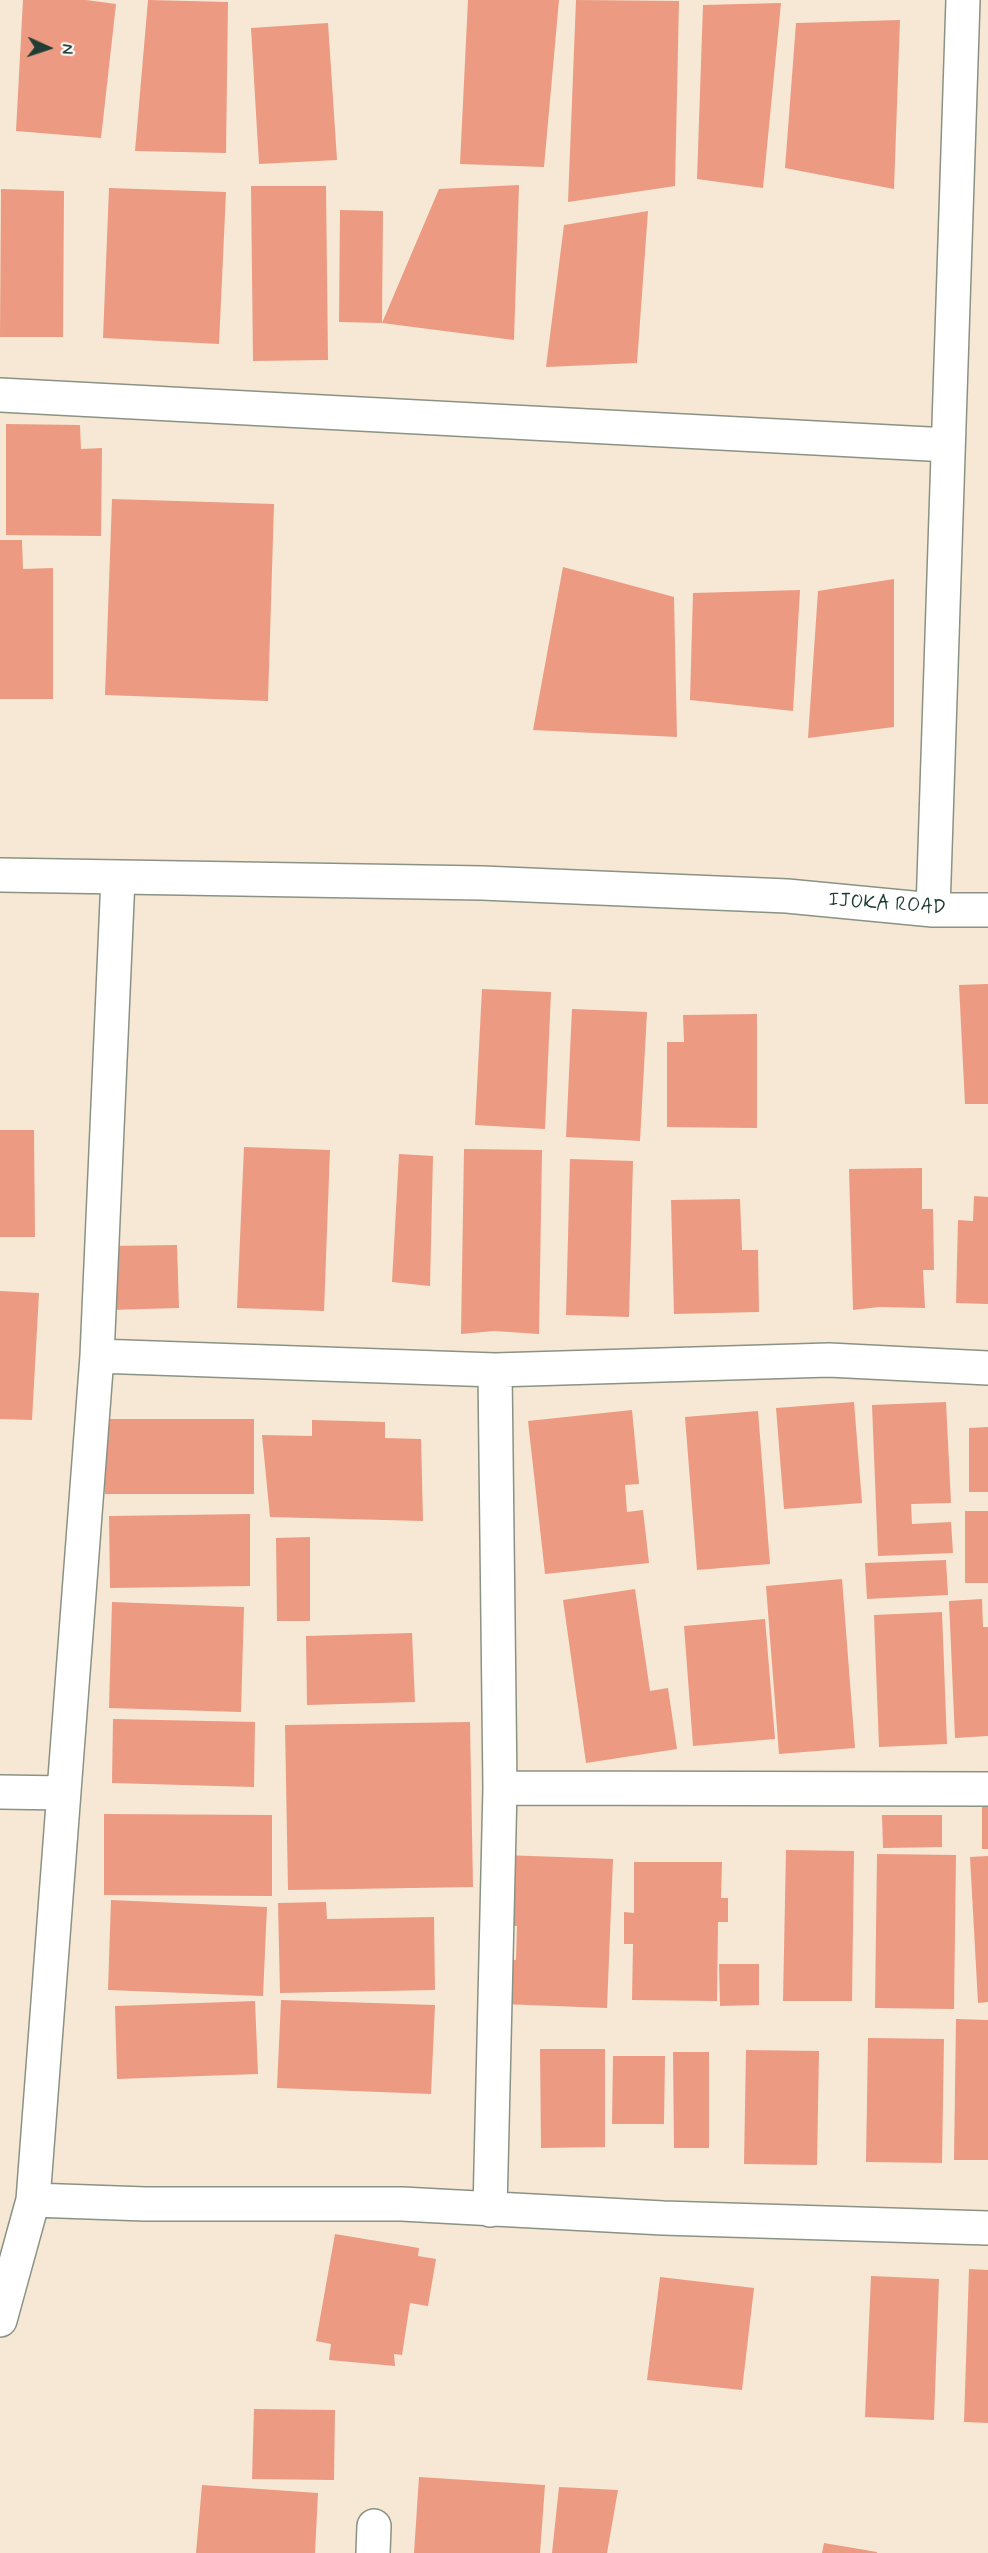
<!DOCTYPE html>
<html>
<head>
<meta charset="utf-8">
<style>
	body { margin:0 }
	#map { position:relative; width:988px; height:2553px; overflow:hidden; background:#f6e8d4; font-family:Mynerve,sans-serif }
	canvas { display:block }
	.north { position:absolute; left:18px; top:18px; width:60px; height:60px; -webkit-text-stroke:4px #fff; paint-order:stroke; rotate:93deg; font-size:16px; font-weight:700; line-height:24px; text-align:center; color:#1f3d34 }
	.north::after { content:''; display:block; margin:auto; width:21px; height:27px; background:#1f3d34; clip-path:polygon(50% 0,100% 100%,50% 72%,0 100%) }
</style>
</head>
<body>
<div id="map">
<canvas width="988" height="2553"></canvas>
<div class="north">N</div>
</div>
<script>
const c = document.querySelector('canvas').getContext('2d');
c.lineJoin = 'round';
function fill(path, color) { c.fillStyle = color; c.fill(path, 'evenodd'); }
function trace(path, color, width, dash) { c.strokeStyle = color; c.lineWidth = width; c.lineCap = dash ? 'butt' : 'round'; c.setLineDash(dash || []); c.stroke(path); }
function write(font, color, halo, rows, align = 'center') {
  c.font = font + ' Mynerve,sans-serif'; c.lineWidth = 4.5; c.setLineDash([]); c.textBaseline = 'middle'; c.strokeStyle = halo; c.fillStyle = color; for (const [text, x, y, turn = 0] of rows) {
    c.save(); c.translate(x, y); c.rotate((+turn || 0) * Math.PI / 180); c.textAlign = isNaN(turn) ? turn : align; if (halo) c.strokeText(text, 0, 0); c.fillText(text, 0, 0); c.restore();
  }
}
const building = new Path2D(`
	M23,0H86L116,4L101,138L16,131Z
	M148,0L228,2L226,153L135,151Z
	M468,0H559L544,167L460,164Z
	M576,0L679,1L675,186L568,202Z
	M781,3L763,188L697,179L703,5Z
	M900,20L894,189L785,168L796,23Z
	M328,23L337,160L259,164L251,28Z
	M519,185L514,340L382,323L439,189Z
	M251,186H326L328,360L253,361Z
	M109,188L226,192L219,344L103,338Z
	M1,189L64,191L63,337H0Z
	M340,210L383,211L382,323L339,322Z
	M648,211L637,363L546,367L564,225Z
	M6,424L80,425L81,449L102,448L101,536L6,535Z
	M112,499L274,504L268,701L105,695Z
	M0,540H22L23,569L53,568V699H0Z
	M563,567L674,597L677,737L533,730Z
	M894,579V727L808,738L818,591Z
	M800,590L793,711L690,700L693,593Z
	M988,984V1104H965L959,985Z
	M482,989L551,992L545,1129L475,1125Z
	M572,1009L647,1012L640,1141L566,1137Z
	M757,1014V1128L667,1127V1042H684L683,1015Z
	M0,1130H34L35,1237H0Z
	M244,1147L330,1150L324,1311L237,1308Z
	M464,1149L542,1150L539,1334L494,1331L461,1334Z
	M399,1154L433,1156L430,1286L392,1282Z
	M570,1159L633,1161L629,1317L566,1315Z
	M922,1168V1209H933L934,1270H923L925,1308L879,1307L853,1310L849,1169Z
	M974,1196L988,1197V1304L956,1303L958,1220L973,1221Z
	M740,1199L742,1250H758L759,1312L674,1314L671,1200Z
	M177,1245L179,1308L109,1310L108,1246Z
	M0,1291L39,1293L32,1420L0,1419Z
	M854,1402L862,1503L784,1509L776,1408Z
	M946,1402L951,1503L911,1504L912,1524L951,1522L953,1553L878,1556L872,1405Z
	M632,1410L639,1484L625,1485L627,1512L643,1510L649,1563L545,1574L528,1421Z
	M758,1411L770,1564L697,1570L685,1417Z
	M104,1419H254V1494H105Z
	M312,1420L385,1422V1438L421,1439L423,1521L270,1517L262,1435L312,1436Z
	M988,1427V1492H969V1428Z
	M965,1511H988V1583H965Z
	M250,1514V1586L110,1588L109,1516Z
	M310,1537V1621H277L276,1538Z
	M946,1560L948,1595L867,1599L865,1563Z
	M842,1579L855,1748L779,1754L766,1586Z
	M635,1589L650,1691L668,1688L677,1749L586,1763L563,1600Z
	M982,1599L983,1627H988V1736L955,1738L949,1601Z
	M112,1602L244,1607L241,1712L109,1708Z
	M942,1612L947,1744L879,1747L874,1615Z
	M765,1619L775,1739L693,1746L684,1626Z
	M412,1633L415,1702L307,1705L306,1636Z
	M113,1719L255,1722L254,1787L112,1783Z
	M470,1722L473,1887L288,1890L285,1725Z
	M982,1802H988V1849H982Z
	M104,1814L272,1815V1896L104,1895Z
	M882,1815H942V1847L883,1848Z
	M786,1850L854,1851L852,2001H783Z
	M877,1854L956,1855L954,2009L875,2008Z
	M504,1855L613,1859L607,2008L502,2004L505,1959L516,1960L517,1926H502Z
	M988,1856V2002L978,2003L970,1857Z
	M634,1862H722L721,1898H728V1922H718L717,2001L632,2000L633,1944H624V1912L634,1913Z
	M111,1900L267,1907L263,1996L108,1990Z
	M326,1902L327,1919L434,1917L435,1990L280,1993L278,1903Z
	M719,1964H759V2005L720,2006Z
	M281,2000L435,2005L431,2094L277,2088Z
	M255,2001L258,2074L117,2079L115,2006Z
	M956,2019L988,2020V2160H954Z
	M868,2038L944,2039L942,2163L866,2162Z
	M540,2049H605V2147L541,2148Z
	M746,2050L819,2051L817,2165L744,2164Z
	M673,2052H709V2148H674Z
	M613,2056H665L664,2124H612Z
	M335,2234L419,2248L418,2256L436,2259L428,2306L410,2303L402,2355L394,2354L395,2366L329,2360L331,2344L316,2341Z
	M969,2269L988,2270V2423L964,2422Z
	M871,2276L939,2279L934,2420L865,2417Z
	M660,2277L754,2288L742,2390L647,2380Z
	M254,2409L335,2410L334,2480L252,2479Z
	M419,2477L545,2485L540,2553H414Z
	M202,2485L318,2493L315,2553H196Z
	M559,2487L618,2490L607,2553H552Z
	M824,2543L877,2552V2553H822Z`);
const minor = new Path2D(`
	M0,395L948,445
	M0,875L482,883L787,896L933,910H988
	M933,910L963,0
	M97,1356L495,1370L829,1360L988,1368
	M500,1788L988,1789
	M0,1792L64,1793
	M33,2200L145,2204H402L663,2218L988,2228
	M490,2210L500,1788L495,1370
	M0,2320L33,2200L97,1356L118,878
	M373,2553L374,2526`);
const streetNames = [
	["IJOKA ROAD",887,905,4]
];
fill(building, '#ec9a82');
trace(minor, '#8a9284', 36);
trace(minor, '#fff', 33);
write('20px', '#1f3d34', '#fff', streetNames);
</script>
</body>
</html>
